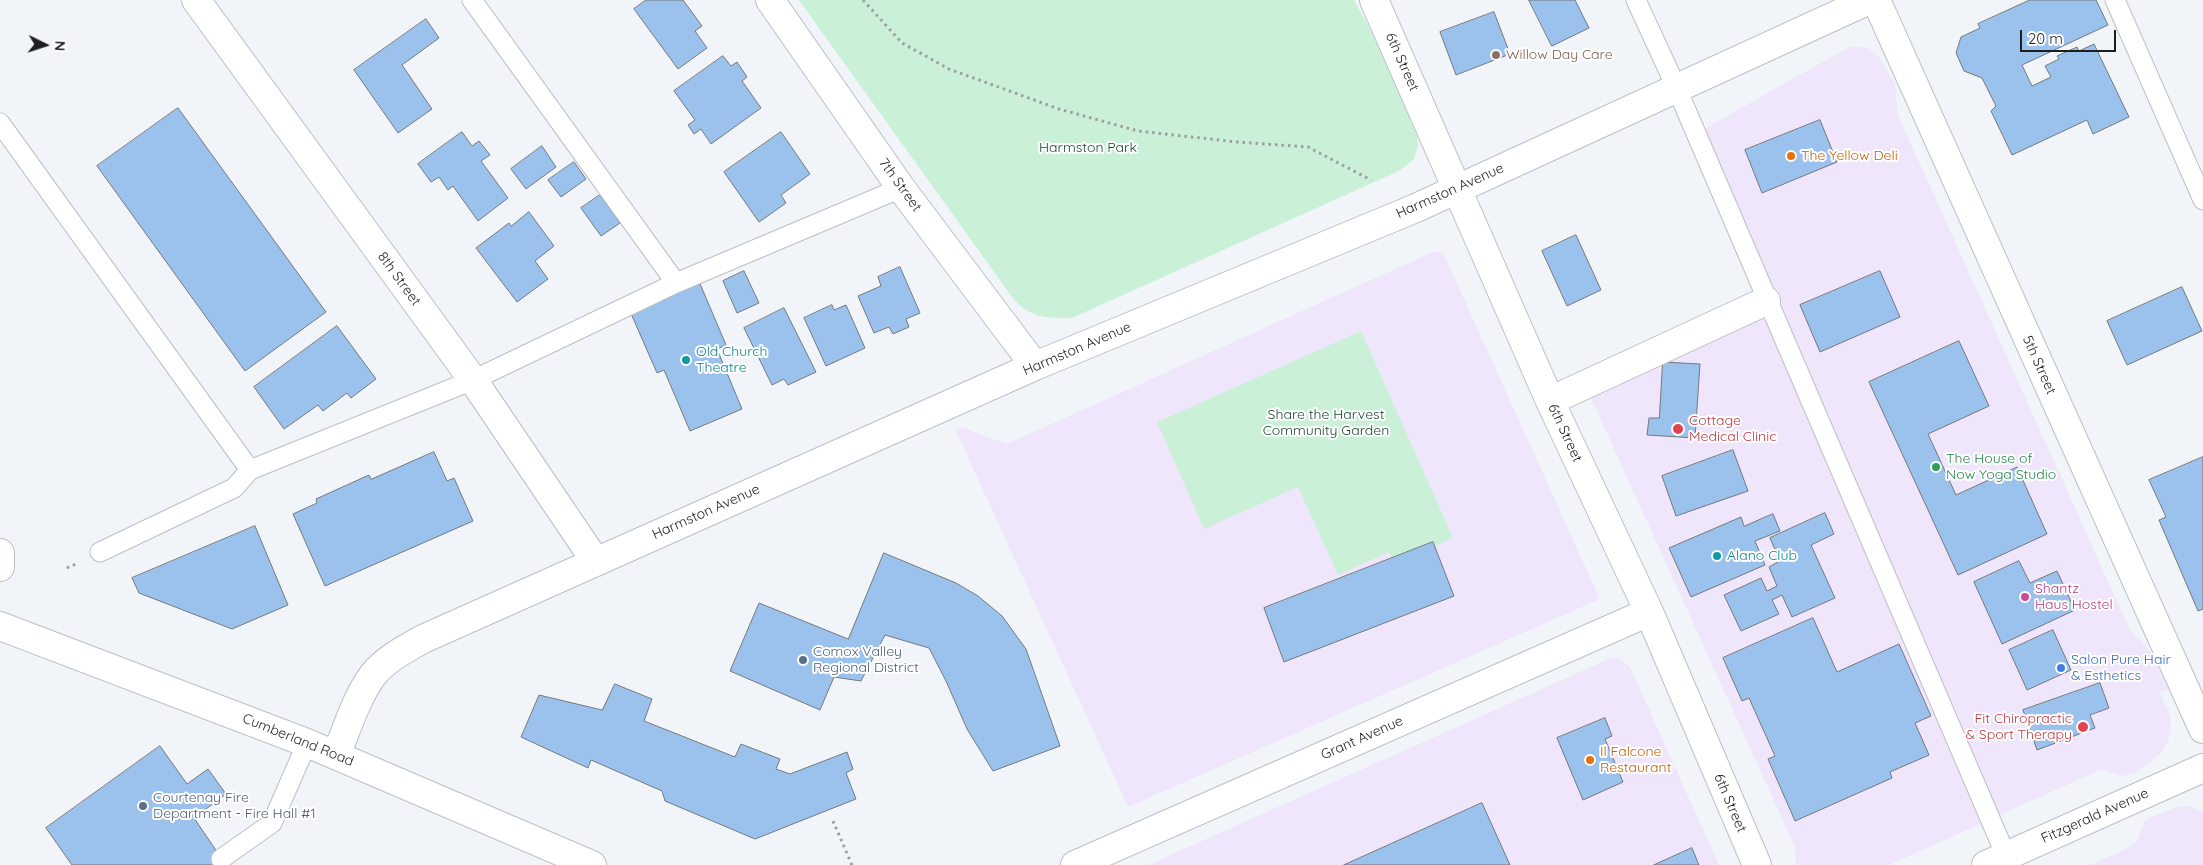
<!DOCTYPE html>
<html>
<head>
<meta charset="utf-8">
<style>
	body { margin:0 }
	#map { position:relative; width:2203px; height:865px; overflow:hidden; background:#f1f5fa; font-family:Quicksand,sans-serif }
	canvas { display:block }
	.north { position:absolute; left:20px; top:20px; width:50px; height:50px; -webkit-text-stroke:4px #fff; paint-order:stroke; rotate:94deg; font-size:14px; font-weight:700; line-height:20px; text-align:center; color:#1d1e20 }
	.north::after { content:''; display:block; margin:auto; width:18px; height:22px; background:#1d1e20; clip-path:polygon(50% 0,100% 100%,50% 72%,0 100%) }
	.scale { position:absolute; left:2020px; top:30px; width:96px; height:22px; box-sizing:border-box; border:2px solid #1d1e20; border-top:0; padding-left:6px; font-size:15px; line-height:18px; white-space:nowrap; color:#1d1e20; -webkit-text-stroke:4px #fff; paint-order:stroke }
</style>
</head>
<body>
<div id="map">
<canvas width="2203" height="865"></canvas>
<div class="north">N</div>
<div class="scale">20 m</div>
</div>
<script>
const c = document.querySelector('canvas').getContext('2d');
c.lineJoin = 'round';
function fill(path, color) { c.fillStyle = color; c.fill(path, 'evenodd'); }
function trace(path, color, width, dash) { c.strokeStyle = color; c.lineWidth = width; c.lineCap = dash ? 'butt' : 'round'; c.setLineDash(dash || []); c.stroke(path); }
function write(font, color, halo, rows, align = 'center') {
  c.font = font + ' Quicksand,sans-serif'; c.lineWidth = 4; c.setLineDash([]); c.textBaseline = 'middle'; c.strokeStyle = halo; c.fillStyle = color; for (const [text, x, y, turn = 0] of rows) {
    c.save(); c.translate(x, y); c.rotate((+turn || 0) * Math.PI / 180); c.textAlign = isNaN(turn) ? turn : align; if (halo) c.strokeText(text, 0, 0); c.fillText(text, 0, 0); c.restore();
  }
}
const commercial = new Path2D(`
	M1856,46L1870,49L1880,58L1895,85L1898,115L2130,630L2148,648L2154,657L2168,689L2160,693L2170,716L2171,729L2168,741L2161,753L2137,772L2122,776L2104,770H2100L1889,865H1796L1794,845L1585,385L1766,301L1695,134L1849,47Z
	M1435,251L1442,253L1445,257L1599,597L1598,600L1128,807L955,429L963,428L1007,444Z
	M1611,658H1619L1630,667L1719,865H1148Z
	M2189,806L2203,812V865H2090L2128,848L2137,841L2145,821L2148,818L2177,807Z`);
const green = new Path2D(`
	M799,0H1354L1378,44L1417,136L1418,146L1414,159L1399,171L1072,318C1045,318 1034,319 1014,300Z
	M1361,331L1453,538L1395,564L1389,552L1338,575L1298,487L1204,529L1157,422Z`);
const building = new Path2D(`
	M646,0H683L702,26L695,31L707,48L678,69L634,9Z
	M1529,0H1575L1589,28L1552,46Z
	M2030,0H2096L2108,25L2022,65L2032,86L2051,77L2045,66L2059,59L2057,56L2077,47L2079,51L2094,44L2129,117L2093,134L2087,120L2012,155L1991,111L1996,106L1982,78L1964,71L1956,53L1961,37L1980,28L1978,24Z
	M1494,12L1510,54L1456,75L1440,32Z
	M426,19L439,38L402,65L432,109L398,133L354,70Z
	M723,56L731,66L737,62L747,77L742,81L761,108L711,144L701,129L694,134L688,125L695,120L674,91Z
	M178,108L326,312L245,371L97,166Z
	M1820,120L1837,162L1762,193L1745,150Z
	M462,132L472,146L479,141L490,155L481,161L508,198L478,221L453,186L448,190L439,177L431,182L418,164Z
	M781,132L810,174L781,195L786,203L759,222L724,172Z
	M542,146L556,167L526,189L511,169Z
	M574,162L586,179L561,197L548,180Z
	M600,195L620,223L601,236L581,208Z
	M529,212L554,246L535,261L548,279L517,302L476,248L509,223L511,226Z
	M1576,235L1601,290L1567,306L1542,251Z
	M900,267L920,313L906,319L909,327L893,334L889,327L874,333L858,296L881,286L878,277Z
	M744,271L759,303L737,313L723,281Z
	M1880,271L1900,317L1820,352L1800,305Z
	M698,279L726,345L717,349L742,409L690,431L664,370L657,373L629,309Z
	M2182,287L2202,331L2127,365L2107,321Z
	M832,305L834,310L846,305L865,348L826,366L804,318Z
	M784,308L816,372L788,385L784,379L772,385L744,328Z
	M337,326L376,379L351,398L347,393L323,411L318,405L284,429L254,387Z
	M1959,341L1989,406L1928,434L1956,495L2017,467L2047,534L1958,575L1869,382Z
	M1663,362L1700,364L1695,438L1647,435L1649,418H1659Z
	M1733,450L1748,491L1676,516L1662,476Z
	M434,452L447,481L454,478L473,521L325,586L293,514L317,503L316,499L369,475L371,479Z
	M2203,457V609L2198,611L2159,520L2166,517L2149,480Z
	M1825,513L1834,534L1811,545L1835,598L1792,617L1782,595L1772,600L1779,614L1741,631L1724,595L1761,578L1767,591L1777,586L1769,567L1780,561L1770,538Z
	M1773,514L1780,531L1755,541L1765,565L1691,597L1669,548L1741,517L1744,526Z
	M255,526L288,605L232,629L139,593L132,578Z
	M1433,542L1454,596L1284,662L1264,608Z
	M884,553L956,583L978,596L1002,616L1026,649L1060,746L993,771L967,729L946,681L929,648L885,635L861,681L834,677L820,710L730,671L759,603L848,639Z
	M2019,561L2030,583L2057,571L2075,610L2002,644L1974,582Z
	M1813,618L1837,672L1899,644L1931,716L1915,723L1929,755L1890,772L1892,778L1795,821L1768,759L1775,756L1749,698L1742,701L1723,658Z
	M2053,630L2071,670L2027,690L2009,650Z
	M2100,683L2109,708L2090,715L2095,728L2037,750L2023,710Z
	M615,684L652,699L644,721L735,757L741,744L780,759L776,769L790,774L847,752L853,769L846,773L856,799L755,839L665,801L662,791L591,760L588,768L521,737L539,695L602,710Z
	M1605,718L1612,736L1605,739L1623,782L1583,800L1557,738Z
	M160,746L187,784L208,769L226,794L194,818L226,865H72L46,828Z
	M1482,803L1510,865H1344Z
	M1692,848L1699,865H1654Z`);
const path = new Path2D(`
	M863,0L902,43L949,69L1059,109L1138,131L1237,142L1308,147L1371,180
	M67,568L78,563
	M833,821L852,865`);
const service = new Path2D(`
	M472,0L676,283
	M1636,0L1677,89L2010,865
	M2115,0L2203,200
	M0,123L250,470
	M100,552L234,488L250,470L473,380L676,283L901,188
	M221,859L272,823L307,743`);
const minor = new Path2D(`
	M196,0L473,380L596,562
	M770,0L901,188L1035,366
	M1374,0L1550,401L1649,612L1757,865
	M1550,401L1766,301
	M0,553V567
	M336,755C347,729 356,698 373,675C386,659 405,649 423,639L1035,366L1416,208L1869,0
	M1075,865L1649,612`);
const tertiary = new Path2D(`
	M1876,0L2203,729
	M0,626L307,743L592,865
	M1986,865L2203,768`);
const markers = [
	[1496,55,5,"#8d6e63"],
	[1791,156,5,"#e8710a"],
	[686,360,5,"#0f9aa8"],
	[1678,429,6,"#e0444e"],
	[1936,467,5,"#2e9e5b"],
	[1717,556,5,"#0f9aa8"],
	[2025,597,5,"#d1479c"],
	[803,660,5,"#5c6f8a"],
	[2061,668,5,"#3f7fe0"],
	[2083,727,6,"#e0444e"],
	[1590,760,5,"#e8710a"],
	[143,806,5,"#5c6f8a"]
];
const educationNames = [
	["Willow Day Care",1506,55]
];
const streetNames = [
	["6th Street",1402,62,66],
	["7th Street",900,185,54],
	["Harmston Avenue",1450,191,-24],
	["8th Street",399,279,54],
	["Harmston Avenue",1077,349,-23],
	["5th Street",2039,365,66],
	["6th Street",1565,433,65],
	["Harmston Avenue",706,512,-24],
	["Grant Avenue",1362,738,-24],
	["Cumberland Road",298,740,22],
	["6th Street",1730,803,67],
	["Fitzgerald Avenue",2095,816,-24]
];
const parkNames = [
	["Harmston Park",1088,148],
	["Share the Harvest",1326,415],
	["Community Garden",1326,431]
];
const foodNames = [
	["The Yellow Deli",1801,156],
	["Il Falcone",1600,752],
	["Restaurant",1600,768]
];
const cultureNames = [
	["Old Church",696,352],
	["Theatre",696,368],
	["Alano Club",1727,556]
];
const healthNames = [
	["Cottage",1689,421],
	["Medical Clinic",1689,437],
	["Fit Chiropractic",2072,719,"right"],
	["& Sport Therapy",2072,735,"right"]
];
const leisureNames = [
	["The House of",1946,459],
	["Now Yoga Studio",1946,475]
];
const hotelNames = [
	["Shantz",2035,589],
	["Haus Hostel",2035,605]
];
const serviceNames = [
	["Comox Valley",813,652],
	["Regional District",813,668],
	["Courtenay Fire",153,798],
	["Department - Fire Hall #1",153,814]
];
const shopNames = [
	["Salon Pure Hair",2071,660],
	["& Esthetics",2071,676]
];
fill(commercial, '#efe6fb');
fill(green, '#caf1d8');
fill(building, '#9bc1ed');
trace(building, '#75797d', 1);
trace(service, '#bcbfc4', 21);
trace(minor, '#bcbfc4', 30);
trace(tertiary, '#bcbfc4', 30);
trace(path, '#9c9ea2', 3, [2.5, 4]);
trace(service, '#fff', 19);
trace(minor, '#fff', 28);
trace(tertiary, '#fff', 28);
for (const [x, y, r, color] of markers) { const dot = new Path2D(); dot.arc(x, y, r, 0, 2 * Math.PI); c.fillStyle = color; c.fill(dot); trace(dot, '#fff', 2); }
write('14px', '#785e54', '#fff', educationNames, 'left');
write('14px', '#1d1e20', '#fff', streetNames);
write('14px', '#143f28', '#fff', parkNames);
write('14px', '#c56008', '#fff', foodNames, 'left');
write('14px', '#0d838f', '#fff', cultureNames, 'left');
write('14px', '#be3a42', '#fff', healthNames, 'left');
write('14px', '#27864d', '#fff', leisureNames, 'left');
write('14px', '#b23c85', '#fff', hotelNames, 'left');
write('14px', '#4e5e75', '#fff', serviceNames, 'left');
write('14px', '#366cbe', '#fff', shopNames, 'left');
</script>
</body>
</html>
